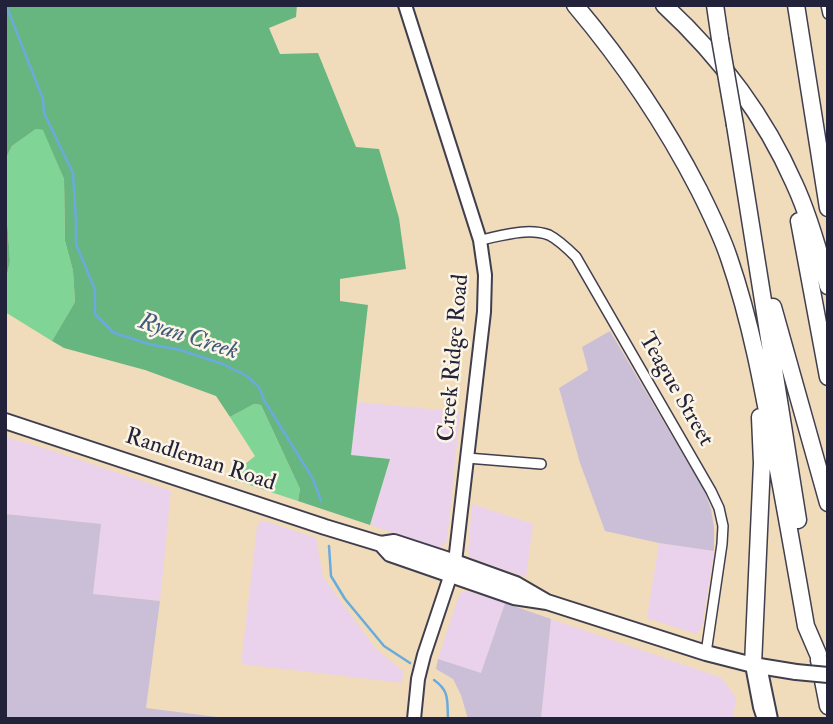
<!DOCTYPE html>
<html>
<head>
<meta charset="utf-8">
<style>
	body { margin:0 }
	#map { position:relative; width:833px; height:724px; overflow:hidden; background:#f0dcbb; font-family:"IM FELL Double Pica",serif }
	canvas { display:block }
	.frame { position:absolute; inset:0; border:7px solid #22223b; pointer-events:none }
</style>
</head>
<body>
<div id="map">
<canvas width="833" height="724"></canvas>
<div class="frame"></div>
</div>
<script>
const c = document.querySelector('canvas').getContext('2d');
c.lineJoin = 'round';
function fill(path, color) { c.fillStyle = color; c.fill(path, 'evenodd'); }
function trace(path, color, width, dash) { c.strokeStyle = color; c.lineWidth = width; c.lineCap = dash ? 'butt' : 'round'; c.setLineDash(dash || []); c.stroke(path); }
function write(font, color, halo, rows, align = 'center') {
  c.font = font + ' "IM FELL Double Pica",serif'; c.lineWidth = 5; c.setLineDash([]); c.textBaseline = 'middle'; c.strokeStyle = halo; c.fillStyle = color; for (const [text, x, y, turn = 0] of rows) {
    c.save(); c.translate(x, y); c.rotate((+turn || 0) * Math.PI / 180); c.textAlign = isNaN(turn) ? turn : align; if (halo) c.strokeText(text, 0, 0); c.fillText(text, 0, 0); c.restore();
  }
}
const built = new Path2D(`
	M357,402L460,412L447,541L443,546L439,548L370,525L390,459L351,456Z
	M5,437L50,450L171,491L160,601L93,594L100,524L5,514Z
	M472,504L533,524L526,577L471,558L468,553Z
	M261,520L316,538L323,577L376,649L403,671L402,683L241,664L257,527Z
	M659,543L714,551L702,627L696,634L647,618Z
	M468,591L505,603L481,674L438,659L459,595L463,592Z
	M551,619L722,678L736,698L733,719H541Z`);
const industrial = new Path2D(`
	M610,331L705,492L711,509L714,527V551L659,543L605,531L580,463L559,388L588,370L582,347Z
	M5,514L101,524L93,594L160,601L146,708L233,719H5Z
	M505,603L551,619L541,719H468L461,695L453,679L436,669L438,659L481,673Z`);
const green = new Path2D(`
	M36,129L44,130L64,179L65,241L73,271L75,302L52,341L5,312V285L10,261L5,190V160L12,146Z
	M254,404L261,405L300,489L298,501L228,478L255,456L230,417Z`);
const forest = new Path2D(`
	M5,5H297L296,17L269,28L280,54L318,53L356,147L379,149L399,218L406,269L340,279V301L368,305L351,455L390,459L370,525L298,501L300,489L261,405L254,404L230,417L216,396L145,370L64,348L52,341L75,302L73,271L65,241L64,179L43,130L36,129L12,146L5,160Z
	M5,190L10,261L5,285Z`);
const stream = new Path2D(`
	M6,5L43,99L44,113L73,173L76,221V244L95,290V314L114,333L149,344L180,350L223,364L247,376L259,387L264,400L313,479L321,501
	M329,546L331,576L345,599L384,646L410,663
	M434,680C450,691 447,701 448,719`);
const minor = new Path2D(`
	M826,5L828,14
	M480,240C501,236 527,227 549,235C559,240 568,249 576,257L711,491L719,508L723,526L722,544L706,653
	M467,458L541,464`);
const tertiary = new Path2D(`
	M761,666L772,719`);
const secondary = new Path2D(`
	M405,5L480,240L485,275L484,312L455,562L424,655L418,679L414,719`);
const primary = new Path2D(`
	M5,421L325,527L381,544L394,542L455,562L516,584L547,602
	M381,544L390,554L514,597L547,602L706,653L753,665L796,672
	M753,665L761,707L765,719`);
const motorway = new Path2D(`
	M575,5C623,62 665,124 699,190C710,212 721,234 729,258C751,322 763,388 775,454C786,511 796,569 806,626L818,654
	M664,5C718,55 764,115 794,183C809,215 819,251 828,286
	M715,5L720,39
	M796,5L828,208
	M735,125L798,520
	M799,221L828,377
	M773,307L828,503
	M819,660L828,706
	M753,665L762,463L760,417`);
const primaryBridge = new Path2D(`
	M796,672L828,675`);
const motorwayBridge = new Path2D(`
	M720,39L735,125`);
const streetNames = [
	["Creek Ridge Road",455,358,-85],
	["Teague Street",675,390,60],
	["Randleman Road",200,461,18]
];
const waterNames = [
	["Ryan Creek",188,338,18]
];
fill(built, '#ead1ec');
fill(industrial, '#cabfd6');
fill(green, '#80d496');
fill(forest, '#68b67f');
trace(stream, '#69abdd', 2.5);
trace(minor, '#413e4e', 12);
trace(tertiary, '#413e4e', 14);
trace(secondary, '#413e4e', 16);
trace(primary, '#413e4e', 18);
trace(motorway, '#413e4e', 19);
trace(minor, '#fff', 9);
trace(tertiary, '#fff', 10);
trace(secondary, '#fff', 12);
trace(primary, '#fff', 14);
trace(motorway, '#fff', 16);
trace(primaryBridge, '#413e4e', 18, []);
trace(motorwayBridge, '#413e4e', 19, []);
trace(primaryBridge, '#fff', 14);
trace(motorwayBridge, '#fff', 16);
write('23px', '#22223b', '#fcf5e5', streetNames);
write('italic 24px', '#3e597c', '#fcf5e5', waterNames);
</script>
</body>
</html>
